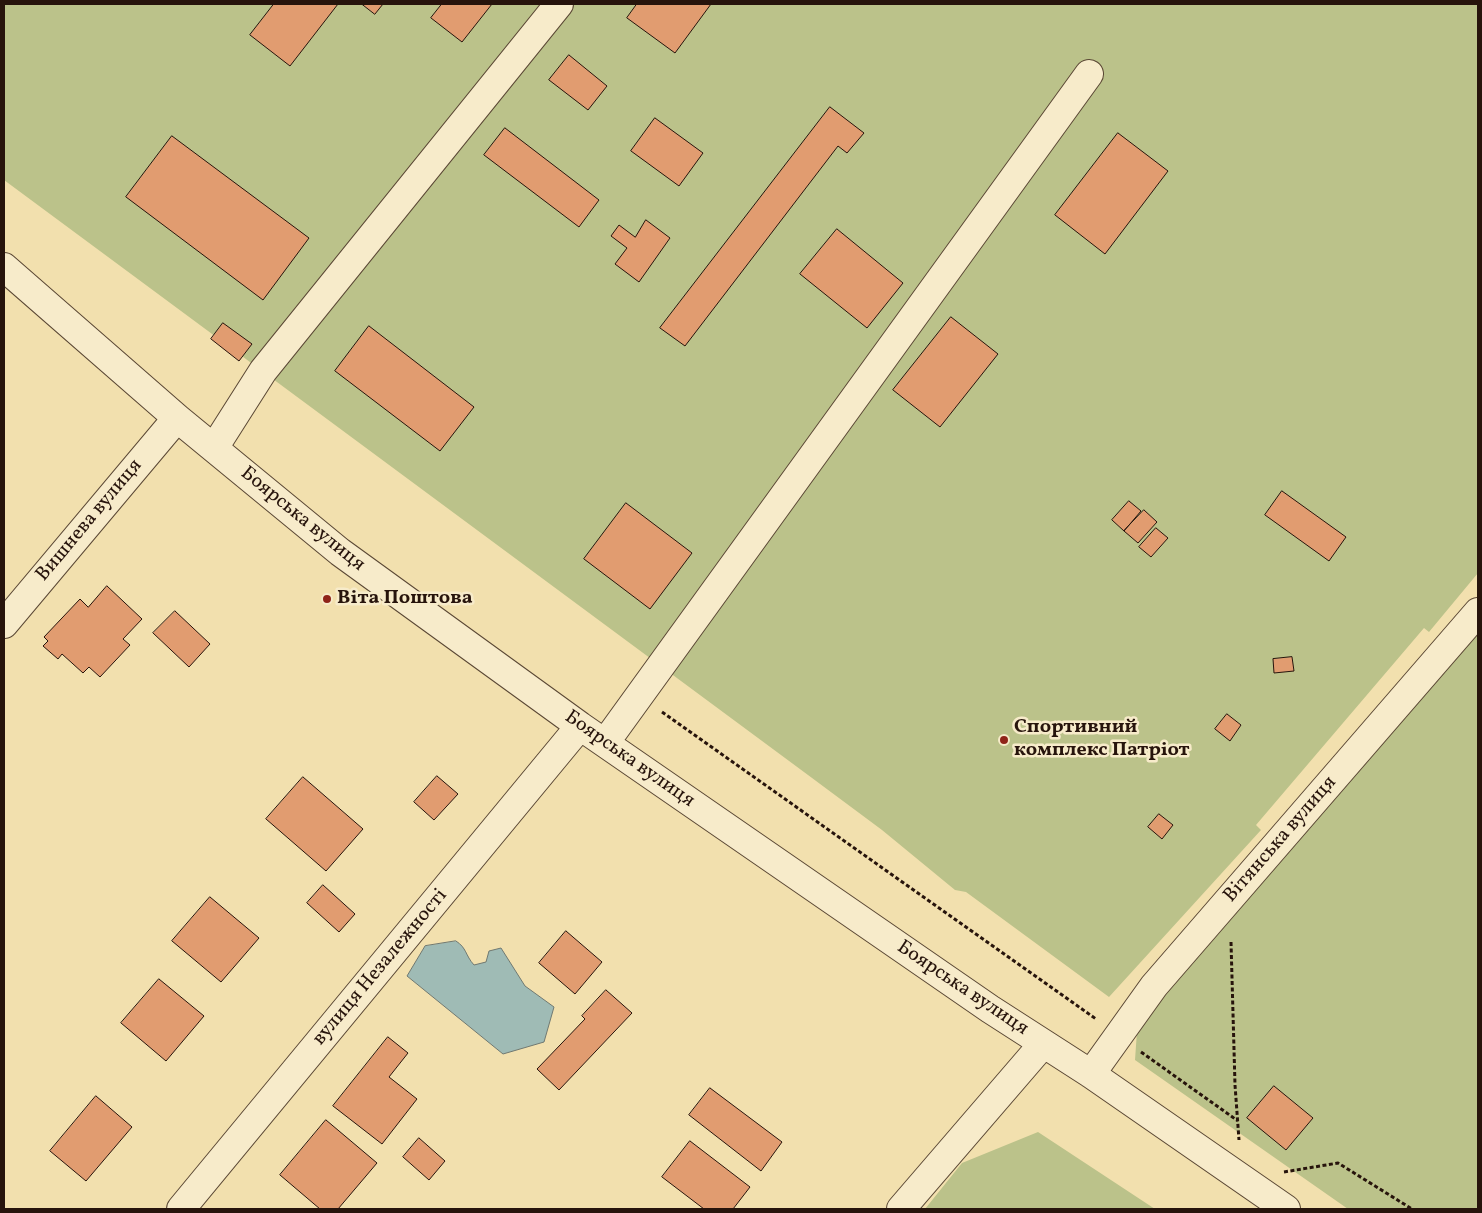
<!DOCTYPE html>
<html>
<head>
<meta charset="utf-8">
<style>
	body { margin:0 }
	#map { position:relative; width:1482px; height:1213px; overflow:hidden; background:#f2e0ae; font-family:Vollkorn,serif }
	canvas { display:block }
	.frame { position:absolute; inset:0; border:5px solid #27140c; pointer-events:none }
</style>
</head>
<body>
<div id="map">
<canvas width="1482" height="1213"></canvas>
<div class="frame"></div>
</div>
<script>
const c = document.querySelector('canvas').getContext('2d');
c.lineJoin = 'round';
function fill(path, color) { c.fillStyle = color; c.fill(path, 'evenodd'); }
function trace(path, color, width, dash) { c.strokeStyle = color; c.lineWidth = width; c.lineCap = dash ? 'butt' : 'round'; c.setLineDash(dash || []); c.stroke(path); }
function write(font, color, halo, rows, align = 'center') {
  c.font = font + ' Vollkorn,serif'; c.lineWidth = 5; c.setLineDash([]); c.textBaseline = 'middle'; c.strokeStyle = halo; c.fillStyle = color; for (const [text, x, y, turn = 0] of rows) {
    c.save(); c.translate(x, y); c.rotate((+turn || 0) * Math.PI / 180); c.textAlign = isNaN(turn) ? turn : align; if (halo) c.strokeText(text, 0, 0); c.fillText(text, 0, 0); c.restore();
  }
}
const green = new Path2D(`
	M4,4H1478V573L1429,632L1424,628L1256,825L1261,830L1109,997L966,892L955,890L882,830L808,775L4,180Z
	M1478,600V1209H1348L1135,1060L1140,988Z
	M1038,1132L1155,1209H925L962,1163Z`);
const water = new Path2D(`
	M456,941C467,948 465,955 474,965L486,962L489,951L501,948L525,986L554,1007L544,1042L503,1054L407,976L425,946Z`);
const building = new Path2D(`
	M274,4H338L290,66L250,35Z
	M362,4H383L375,14Z
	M442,4H492L462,42L431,18Z
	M637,4H711L675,53L627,18Z
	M569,55L607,86L588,110L549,80Z
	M830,107L864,133L847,153L838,146L685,346L660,328Z
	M655,118L703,153L679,186L631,151Z
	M505,128L599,200L579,227L484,155Z
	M1118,133L1168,171L1105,254L1055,215Z
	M172,136L309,238L263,300L126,197Z
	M646,220L670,238L639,282L615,264L627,248L611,236L619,225L635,237Z
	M837,229L903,283L867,328L800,274Z
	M951,317L998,354L940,427L893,390Z
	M223,323L252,344L239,361L211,339Z
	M369,326L474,407L440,451L335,371Z
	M1282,491L1346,537L1329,561L1265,515Z
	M1129,501L1141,511L1124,531L1112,520Z
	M626,503L692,553L650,609L584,559Z
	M1144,510L1157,522L1138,543L1124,531Z
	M1156,528L1168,538L1151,557L1139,547Z
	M107,586L142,619L123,639L130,645L100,677L89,667L83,673L62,654L58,659L43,646L48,641L44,637L80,599L88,607Z
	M175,611L210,644L189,667L153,633Z
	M1292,657L1294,671L1274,673L1273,659Z
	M1227,714L1241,725L1230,741L1215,729Z
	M437,776L458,794L434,820L414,802Z
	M303,777L363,829L326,871L266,819Z
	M1159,814L1173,825L1162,839L1148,827Z
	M323,885L355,914L339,932L307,903Z
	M210,897L259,938L221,982L172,941Z
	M566,931L602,962L575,994L539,963Z
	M159,979L204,1016L166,1061L121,1023Z
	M606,990L632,1013L559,1090L537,1069L585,1019L582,1016Z
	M388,1037L408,1053L389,1077L417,1099L382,1144L333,1106Z
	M1274,1086L1313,1118L1286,1150L1247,1118Z
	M710,1088L782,1142L761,1171L689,1115Z
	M96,1096L132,1127L86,1181L50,1151Z
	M326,1120L377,1163L338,1209H320L280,1175Z
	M419,1138L445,1161L429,1180L403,1157Z
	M690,1141L750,1187L733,1209H704L662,1177Z`);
const path = new Path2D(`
	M662,712L1096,1019
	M1231,942L1235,1085L1239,1140
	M1141,1052L1238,1121
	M1284,1172L1338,1163L1412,1209`);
const minor = new Path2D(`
	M4,267L177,418L340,552L580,726L990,1009L1091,1074L1286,1209
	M214,448L263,371L559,4
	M4,624L177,418
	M605,743L1089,74
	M1091,1074L1154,986L1478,612
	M181,1209L580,726
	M901,1209L1043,1044`);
const markers = [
	[327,599,5,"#8f2418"],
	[1004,740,5,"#8f2418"]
];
const streetNames = [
	["Боярська вулиця",302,520,39],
	["Вишнева вулиця",90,521,-50],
	["Боярська вулиця",629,760,35],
	["Вітянська вулиця",1281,840,-49],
	["вулиця Незалежності",381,968,-50],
	["Боярська вулиця",962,989,34]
];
const poiNames = [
	["Віта Поштова",337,599],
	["Спортивний",1014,728],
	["комплекс Патріот",1014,751]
];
fill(green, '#bbc28a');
fill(water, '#9fbbb5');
trace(water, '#6f7871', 1);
fill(building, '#e19c70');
trace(building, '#27140c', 1);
trace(minor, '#5a4734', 30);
trace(path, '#27140c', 3, [4, 2.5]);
trace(minor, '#f7ebca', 28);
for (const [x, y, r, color] of markers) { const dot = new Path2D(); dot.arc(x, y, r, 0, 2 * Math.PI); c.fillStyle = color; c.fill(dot); trace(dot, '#f7ebca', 2); }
write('20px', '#27140c', '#f7ebca', streetNames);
write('bold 20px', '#27140c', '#f7ebca', poiNames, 'left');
</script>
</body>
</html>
